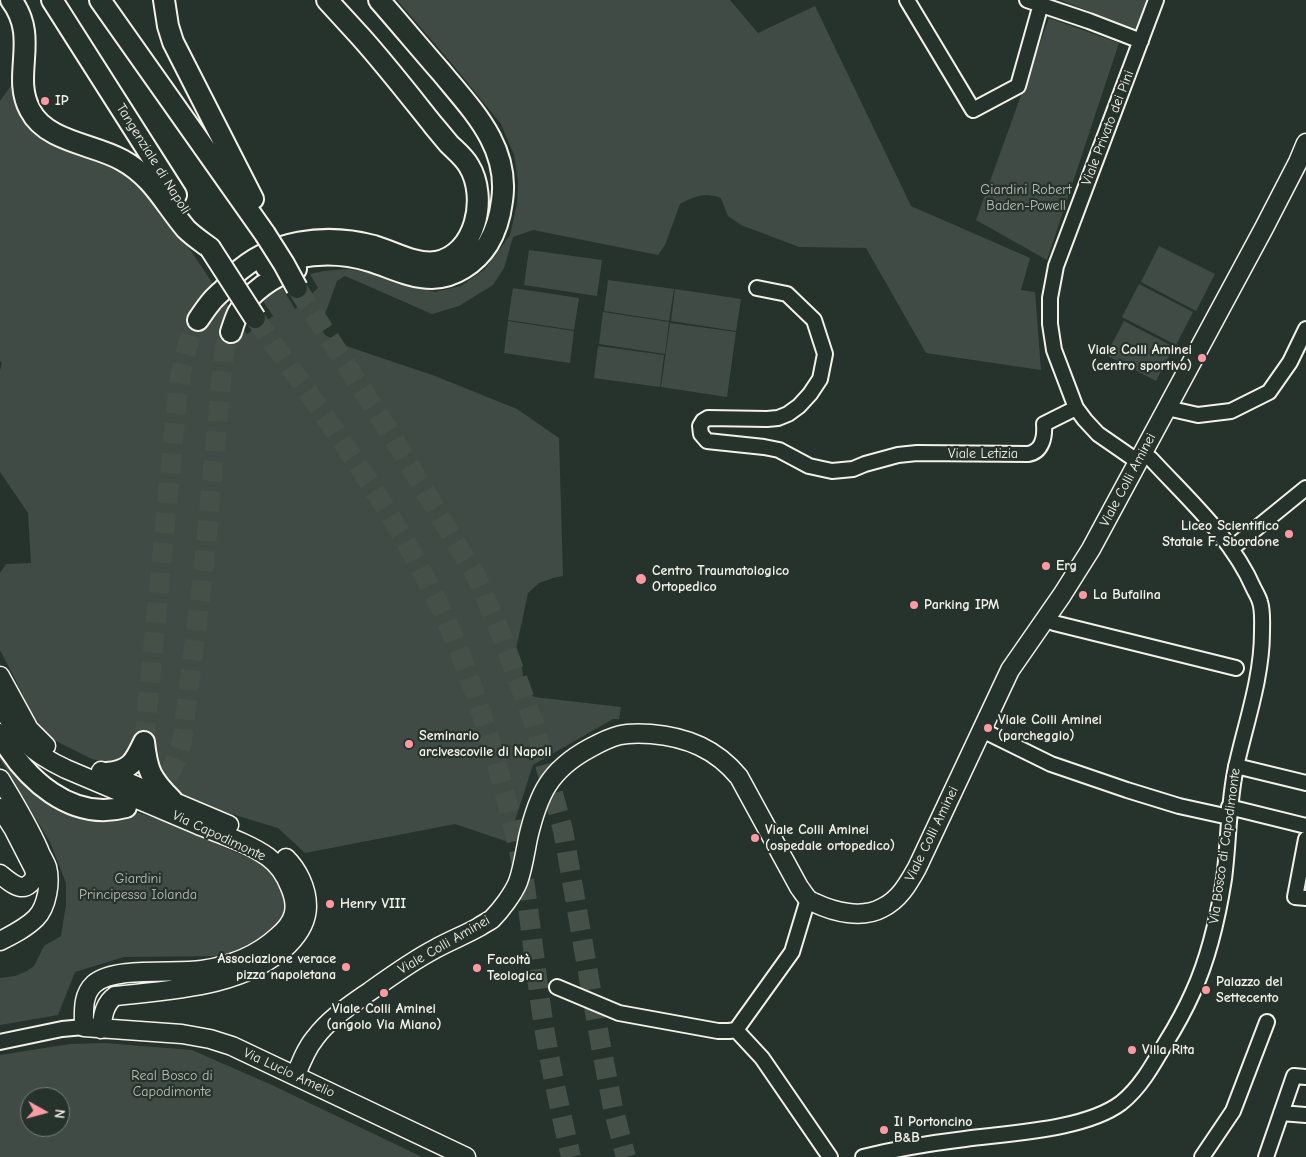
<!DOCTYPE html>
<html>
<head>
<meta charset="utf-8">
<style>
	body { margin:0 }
	#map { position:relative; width:1306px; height:1157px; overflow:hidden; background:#26332d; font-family:"Comic Neue",sans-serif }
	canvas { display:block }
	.north { position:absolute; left:20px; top:1087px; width:50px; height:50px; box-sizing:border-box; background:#26332d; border:1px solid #787f78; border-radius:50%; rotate:97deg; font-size:14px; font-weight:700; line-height:20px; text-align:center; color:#f4f1e8 }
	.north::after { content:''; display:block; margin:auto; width:18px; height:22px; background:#ff9aa2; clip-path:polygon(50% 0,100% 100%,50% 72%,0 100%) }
</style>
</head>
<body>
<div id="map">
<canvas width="1306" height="1157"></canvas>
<div class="north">N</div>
</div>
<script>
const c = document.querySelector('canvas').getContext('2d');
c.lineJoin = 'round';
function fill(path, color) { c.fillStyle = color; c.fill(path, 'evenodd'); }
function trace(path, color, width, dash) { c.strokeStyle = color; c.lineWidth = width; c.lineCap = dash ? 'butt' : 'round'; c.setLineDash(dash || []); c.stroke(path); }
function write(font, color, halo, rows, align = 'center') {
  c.font = font + ' "Comic Neue",sans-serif'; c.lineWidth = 4.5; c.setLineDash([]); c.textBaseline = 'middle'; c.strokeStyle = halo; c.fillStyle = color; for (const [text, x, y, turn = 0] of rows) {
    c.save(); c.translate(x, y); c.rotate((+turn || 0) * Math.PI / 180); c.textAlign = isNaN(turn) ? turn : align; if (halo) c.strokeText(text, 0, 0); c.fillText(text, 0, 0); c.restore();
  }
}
const green = new Path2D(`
	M397,0H730L758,33L815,6L911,206L1030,258L1021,290L1035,292L1041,370L926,353L866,248L799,247L741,225L728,216L721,198C703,192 696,196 680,204L665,245L658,255L533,230L513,237L504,268L493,285L459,306L432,314L345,276L337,281L324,317L322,329L325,335L349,347L435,376L517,409L559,438L563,576L553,578L539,583L528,593L516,649L521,661L525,690L534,697L621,707L619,719H613L533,765L508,842L455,824L305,853L278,828L205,806L182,797L163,778L92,759L50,738L32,714L16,681L0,650V573L6,564L31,563L28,513L0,472V370L2,363L0,361V101L15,80L18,102L119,164L145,183L247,334L273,316L259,295L278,281L295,309L318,288L310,274L324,271L349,269L385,276L435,292L461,286L485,269L510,235L517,204L518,181L514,155L501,124L453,65Z
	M1060,0H1147L1136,29Z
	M1049,18L1119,43L1047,260L976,220Z
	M1159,246L1215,274L1196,311L1141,282Z
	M529,250L602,260L597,296L524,285Z
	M608,280L674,289L669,321L604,311Z
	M1139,284L1193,312L1176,345L1122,317Z
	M513,288L579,298L574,330L508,320Z
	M675,289L741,299L736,331L671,321Z
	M603,312L669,322L665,354L599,344Z
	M508,321L574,331L570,363L504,353Z
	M1124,321L1174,347L1156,381L1106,355Z
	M670,323L736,332L727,397L661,387Z
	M598,346L664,355L660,387L594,378Z
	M0,740L90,816L136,812L169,823L258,862L269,871L278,882L285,898V911L280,921L269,932L252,942L224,956L124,957L75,972L58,1015L0,1025V978L15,976L27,971L34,966L44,946L61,936L66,905V883L50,842L0,759Z
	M105,1043L192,1050L274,1086L422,1157H0V1055L70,1044ZM30,1097H60V1127H30Z`);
const highwayTunnel = new Path2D(`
	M297,288L392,436L447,528L476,576L499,629L534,724L563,830L600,1041L613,1108L626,1157
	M255,318C322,412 392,506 442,611C470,672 490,736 507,802C511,818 515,834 519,850C528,900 533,950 540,1000C547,1053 559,1105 571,1157
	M144,742L178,391C182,366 186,343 198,320
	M147,798C166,784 176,765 182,742L204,566L223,361L225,346L231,332`);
const minor = new Path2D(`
	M907,0L973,110L1018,86L1041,4
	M1027,0L1089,21L1141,41
	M757,288L787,294L814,320L825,354L820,379L810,394L799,406L788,414L778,418L767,419L708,418L703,421L700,426L701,434L707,441L764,447L779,450L809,466L832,471L853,469L865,464L898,455L917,453L1028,454C1042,452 1045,437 1044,424L1076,408
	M1167,408L1198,415L1231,411L1269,392L1290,362L1306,329
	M1137,461L1098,434L1085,420L1076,408L1054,350L1050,324V298L1056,266L1156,0
	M1231,549L1306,488
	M1054,623L1236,668
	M988,733L1051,764L1127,790L1179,806L1229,817
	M1236,766L1306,783
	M1229,807L1306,826
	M1306,839L1295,897L1306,898
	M557,987L619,1013L718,1031H729L736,1030
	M736,1030L762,1058L830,1157
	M736,1030L792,952L808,899
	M0,1042L62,1029L84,1027
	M1281,1113L1306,1115
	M863,1157C896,1149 931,1143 965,1139C1009,1133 1085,1130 1121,1103C1140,1088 1153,1065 1165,1044C1175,1028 1185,1010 1193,992C1209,957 1218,917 1224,879C1229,841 1228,804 1236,767C1246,722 1262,678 1262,632C1262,623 1263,611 1260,602C1259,598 1256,593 1254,589C1232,538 1188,499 1151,459L1142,453
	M1202,1157L1233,1111L1267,1022
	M1266,1157L1294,1076L1306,1077`);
const major = new Path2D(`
	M0,676L29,729L46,746
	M0,704C20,740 28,751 66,769C109,787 152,805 196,824C219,834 247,842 268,857C279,865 285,874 290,887C299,908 295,922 277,937C256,956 229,966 202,970C175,974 114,966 94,984C82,995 84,1012 84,1027L182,1034L210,1039L232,1046L466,1157
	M101,771L229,825
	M0,779C14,802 28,825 39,850C41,856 45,861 47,867C51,882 47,907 36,918C26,928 12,935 0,941
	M0,808L13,828L33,867C34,869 35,872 35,875C35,880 27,888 21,887C14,886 6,879 0,874
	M101,1029C103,1016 104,1004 115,996C171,990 245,987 288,945C299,934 307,922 307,906C307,888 298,870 286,858
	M296,1075C301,1062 306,1049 315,1038C329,1019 349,1006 369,992C390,977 412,961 435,949C449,941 465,935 479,927C483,924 488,922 492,919C501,910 513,894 518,882C523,868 525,853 528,838C538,795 549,770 590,748C614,735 623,732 651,734C687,737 716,749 739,777L799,887C802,891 805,896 808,899C808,900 815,903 815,903C834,912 862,919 882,908C899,900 908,884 917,868L1010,670L1062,595L1091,549L1264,228L1298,162L1306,143`);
const highway = new Path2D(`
	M11,0C40,38 11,75 30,110C46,142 94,144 122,160C153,177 164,203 186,229C193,236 202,242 210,248
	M52,0L176,195
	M100,0L265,234
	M164,0L168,26L173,42L253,199
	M266,267C299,254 335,250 370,261C390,267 410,278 432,278C454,278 476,263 488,244C496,231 500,217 502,201C510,147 473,111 441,72C420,48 400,24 379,0
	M198,320C202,314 206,308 211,302C215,297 220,293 224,289C228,285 229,280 233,276C271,240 325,233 374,246C394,252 415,265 436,262C476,255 488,197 469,166C464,157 456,151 449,144C444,138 439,132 434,126C410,96 386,65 360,36C349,24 338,12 327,0
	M231,332C233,326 235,319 238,313C250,292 273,276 296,269
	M0,734C25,779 71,822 126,807
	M144,742C147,771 151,779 172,800
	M107,773C131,771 135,761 144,742`);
const highwayBridge = new Path2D(`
	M265,234L284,264L297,288
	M210,248L255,318`);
const markers = [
	[45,101,5,"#ff9aa2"],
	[1202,358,5,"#ff9aa2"],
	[1289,534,5,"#ff9aa2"],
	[1046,566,5,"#ff9aa2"],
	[641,579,6,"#ff9aa2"],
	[1083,595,5,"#ff9aa2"],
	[914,605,5,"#ff9aa2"],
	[988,728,5,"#ff9aa2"],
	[409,744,5,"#ff9aa2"],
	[755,838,5,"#ff9aa2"],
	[330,904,5,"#ff9aa2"],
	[346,967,5,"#ff9aa2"],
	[477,968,5,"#ff9aa2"],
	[1206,990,5,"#ff9aa2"],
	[384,993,5,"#ff9aa2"],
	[1132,1050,5,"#ff9aa2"],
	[884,1130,5,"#ff9aa2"]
];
const poiNames = [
	["IP",55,101],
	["Viale Colli Aminei",1192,350,"right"],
	["(centro sportivo)",1192,366,"right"],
	["Liceo Scientifico",1279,526,"right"],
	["Statale F. Sbordone",1279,542,"right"],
	["Erg",1056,566],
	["Centro Traumatologico",652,571],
	["Ortopedico",652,587],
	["La Bufalina",1093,595],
	["Parking IPM",924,605],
	["Viale Colli Aminei",998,720],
	["(parcheggio)",998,736],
	["Seminario",419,736],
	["arcivescovile di Napoli",419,752],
	["Viale Colli Aminei",765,830],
	["(ospedale ortopedico)",765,846],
	["Henry VIII",340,904],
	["Associazione verace",336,959,"right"],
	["pizza napoletana",336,975,"right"],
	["Facoltà",487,960],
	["Teologica",487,976],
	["Palazzo del",1216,982],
	["Settecento",1216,998],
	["Viale Colli Aminei",384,1009,"center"],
	["(angolo Via Miano)",384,1025,"center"],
	["Villa Rita",1142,1050],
	["Il Portoncino",894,1122],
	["B&B",894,1138]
];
const streetNames = [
	["Viale Privato dei Pini",1108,128,-69],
	["Tangenziale di Napoli",153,159,58],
	["Viale Letizia",983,454],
	["Viale Colli Aminei",1128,480,-62],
	["Viale Colli Aminei",932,834,-64],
	["Via Capodimonte",219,836,25],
	["Via Bosco di Capodimonte",1225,846,-82],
	["Viale Colli Aminei",444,945,-30],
	["Via Lucio Amelio",289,1073,25]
];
const parkNames = [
	["Giardini Robert",1026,190],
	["Baden-Powell",1026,206],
	["Giardini",138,879],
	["Principessa Iolanda",138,895],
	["Real Bosco di",172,1076],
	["Capodimonte",172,1092]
];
fill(green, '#414b45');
trace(highwayTunnel, '#455049', 20, [20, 10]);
trace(minor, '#f4f1e8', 18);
trace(major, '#f4f1e8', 21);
trace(highway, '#f4f1e8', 24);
trace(minor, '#26332d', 14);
trace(major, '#26332d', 18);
trace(highway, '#26332d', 20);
trace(highwayBridge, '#f4f1e8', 24, []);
trace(highwayBridge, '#26332d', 20);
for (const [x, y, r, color] of markers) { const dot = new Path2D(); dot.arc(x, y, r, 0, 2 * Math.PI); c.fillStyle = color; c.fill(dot); trace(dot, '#26332d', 2); }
write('bold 14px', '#f4f1e8', '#26332d', poiNames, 'left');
write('14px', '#f4f1e8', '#26332d', streetNames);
write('14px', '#bebfb7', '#26332d', parkNames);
</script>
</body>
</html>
